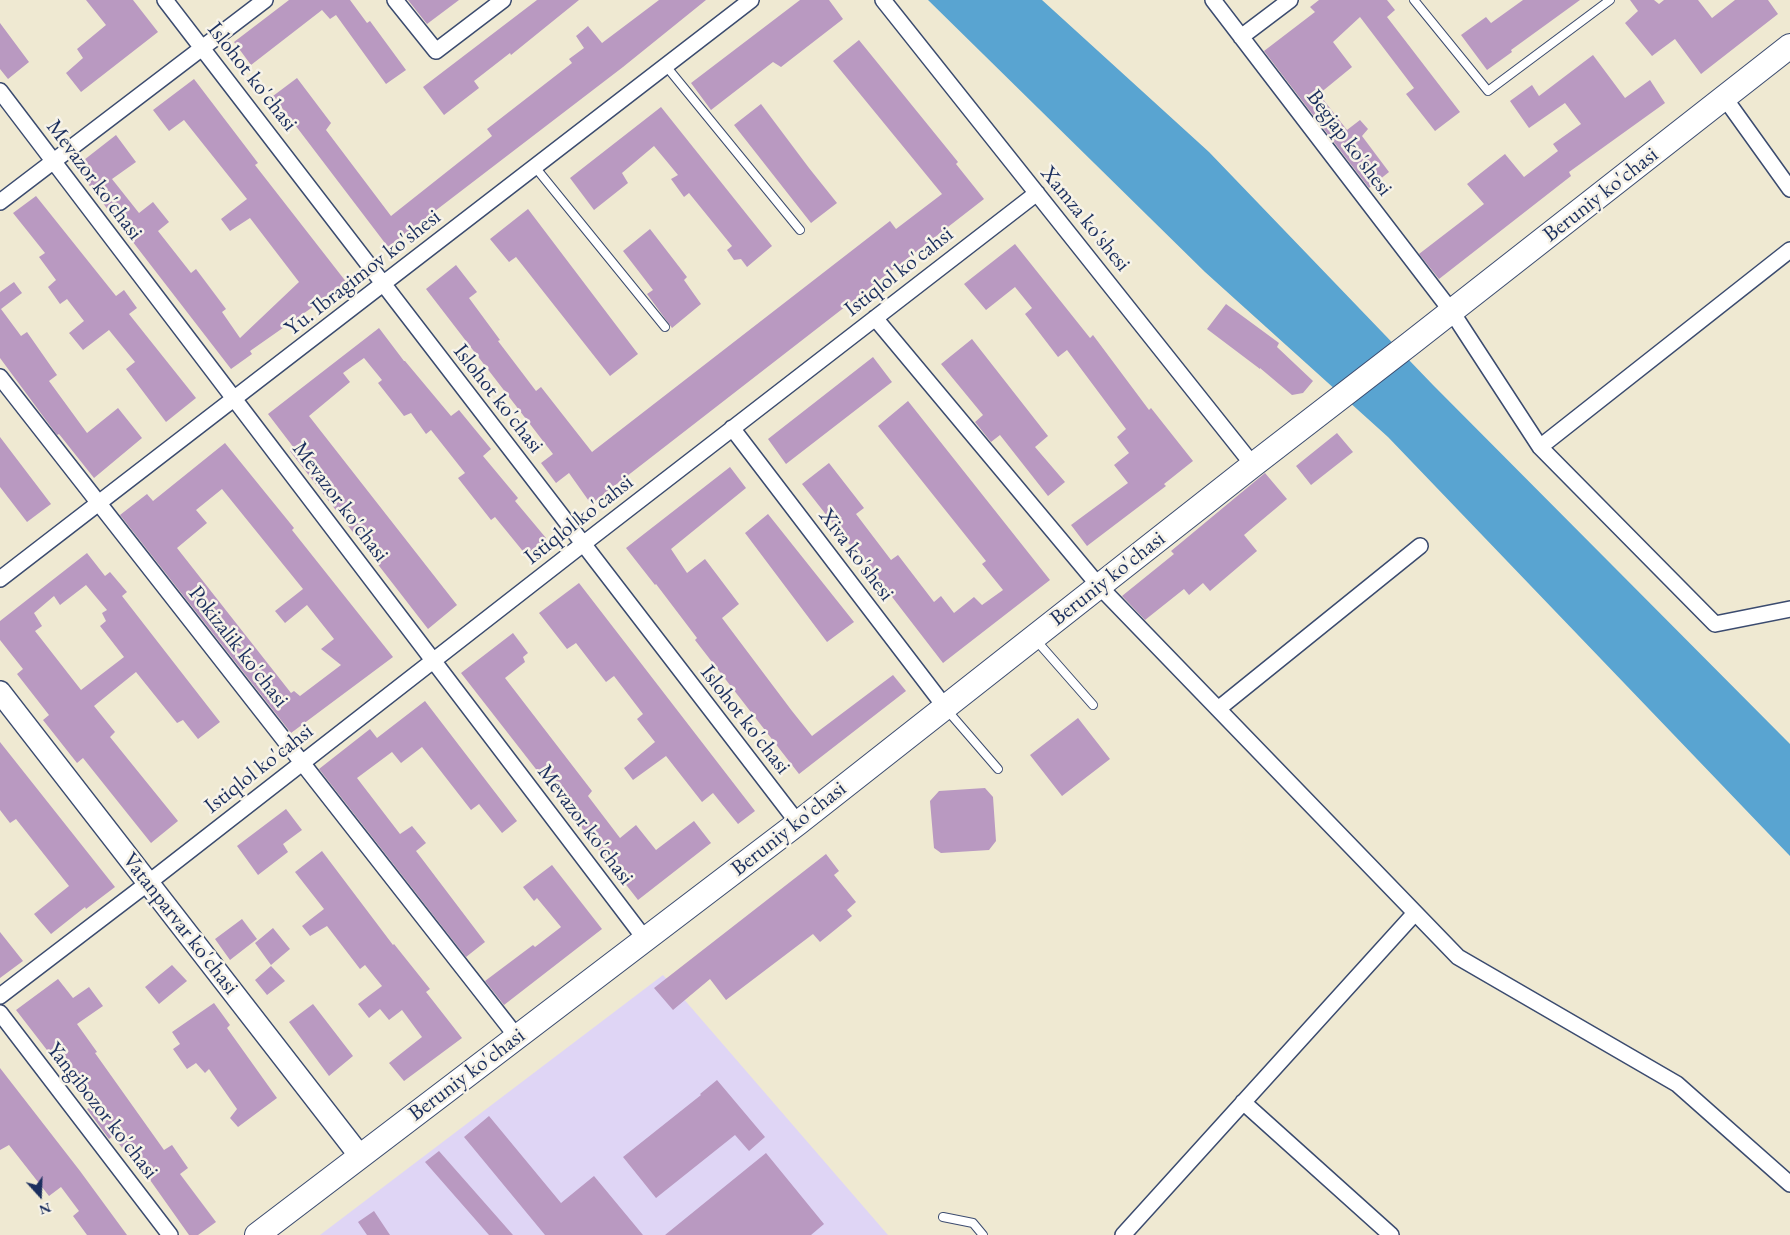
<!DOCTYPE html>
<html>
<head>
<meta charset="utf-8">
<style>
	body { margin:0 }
	#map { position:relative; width:1790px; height:1235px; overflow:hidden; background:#efe9d2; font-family:"EB Garamond",serif }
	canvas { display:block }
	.north { position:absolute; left:15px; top:1170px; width:50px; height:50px; -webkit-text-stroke:4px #f7f3e8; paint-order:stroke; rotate:160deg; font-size:14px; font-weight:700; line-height:20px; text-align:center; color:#1b2f5e }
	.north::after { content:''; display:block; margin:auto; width:18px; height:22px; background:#1b2f5e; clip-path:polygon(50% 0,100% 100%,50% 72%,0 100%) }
</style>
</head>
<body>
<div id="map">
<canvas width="1790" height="1235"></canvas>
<div class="north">N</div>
</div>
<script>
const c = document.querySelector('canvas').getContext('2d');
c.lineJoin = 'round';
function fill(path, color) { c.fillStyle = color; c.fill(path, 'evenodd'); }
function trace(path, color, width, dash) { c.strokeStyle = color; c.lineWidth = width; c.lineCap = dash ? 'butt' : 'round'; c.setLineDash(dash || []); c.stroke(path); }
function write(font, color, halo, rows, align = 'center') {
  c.font = font + ' "EB Garamond",serif'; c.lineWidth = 5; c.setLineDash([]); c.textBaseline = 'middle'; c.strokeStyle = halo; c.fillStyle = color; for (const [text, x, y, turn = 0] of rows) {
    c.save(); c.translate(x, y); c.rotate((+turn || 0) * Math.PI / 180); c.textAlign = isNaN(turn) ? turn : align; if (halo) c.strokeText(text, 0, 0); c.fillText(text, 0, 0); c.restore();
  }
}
const built = new Path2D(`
	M663,975L888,1235H320Z`);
const water = new Path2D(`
	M928,0H1042L1209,152L1433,385L1790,744V856L1388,437L1205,272Z`);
const building = new Path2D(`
	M86,0H133L158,32L81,92L66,73L83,58L77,49L106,25Z
	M289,0H350L367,23L370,21L406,70L386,84L336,15L330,19L322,10L251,65L234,42Z
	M408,0H459L427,24Z
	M537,0H579L511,55L510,53L474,81L479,88L444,115L423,87Z
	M659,0H706L623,67L388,247L273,96L297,78L331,123L326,130L391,216L492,136L487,129L572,63L569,59L584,48L576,36L588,26L602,43Z
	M800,0H829L843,19L781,67L773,62L711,110L691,83Z
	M1319,0H1387L1395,10L1387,17L1460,112L1435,131L1406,94L1414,88L1360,17L1333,42L1352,67L1319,94L1347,130L1360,120L1368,129L1362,136L1389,172L1369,188L1264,51L1315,12L1310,7Z
	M1523,0H1580L1511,50L1512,52L1487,70L1461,35L1486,17L1491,23Z
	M1630,0H1654L1659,4L1664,0H1698L1712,18L1735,0H1768L1778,14L1701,74L1675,39L1652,56L1625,23L1638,11Z
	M0,23L29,62L8,79L0,69Z
	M859,40L958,162L956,164L984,199L591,504L569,473L556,483L541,463L553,454L426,289L456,265L477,292L469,298L500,340L498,341L536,391L541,387L592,452L890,221L896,229L942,194L833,61Z
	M1593,55L1625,98L1650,80L1665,103L1569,172L1571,176L1439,279L1419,254L1484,204L1467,184L1505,154L1524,177L1558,151L1553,144L1581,124L1565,103L1529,128L1510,101L1532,85L1539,96Z
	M194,79L258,163L255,165L347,283L250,351L252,354L231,369L75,167L116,135L136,162L112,179L139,213L153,202L169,222L158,231L191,273L196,269L226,309L222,312L240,338L299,282L250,218L230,231L221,219L247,199L184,120L169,131L153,110Z
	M761,104L809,168L837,203L811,223L734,125Z
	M661,107L772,246L747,267L741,259L734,260L727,250L732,246L689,193L684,197L671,179L678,175L654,146L622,173L628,183L594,210L570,178Z
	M36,196L116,296L124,290L137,308L129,314L196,398L166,422L126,369L135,362L109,330L83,350L69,333L84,321L67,299L60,304L48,287L56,280L39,257L45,253L13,213Z
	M528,209L638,354L610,376L516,257L509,262L490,239Z
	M650,229L687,277L684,280L701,304L672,328L647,294L653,290L623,251Z
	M1015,244L1090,338L1093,335L1149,410L1151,408L1193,461L1164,484L1166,486L1087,546L1071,525L1128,483L1114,465L1129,453L1117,437L1126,429L1067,350L1058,357L1025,314L1032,308L1015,287L986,310L964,284Z
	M14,282L22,293L1,309L21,336L27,332L57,375L49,381L87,433L118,408L142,438L94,478L59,434L57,435L0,358V292Z
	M1226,304L1279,343L1277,347L1313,381L1303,393L1292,395L1260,368V369L1207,329Z
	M379,328L404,361H405L451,416L459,410L491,449L483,456L518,498L515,501L546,538L526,555L495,517L491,520L458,478L465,473L431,430L426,434L411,413L404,416L378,383L382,380L364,358L343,373L350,382L309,416L457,605L428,629L290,451L294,448L268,414Z
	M972,339L1048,436L1035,447L1065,482L1048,496L1000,435L991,442L975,422L983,415L941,364Z
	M873,357L892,382L786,464L768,439Z
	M908,401L1050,580L943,663L869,567L868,568L802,484L829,463L864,508L856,514L891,560L898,555L934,602L941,596L954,613L974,597L982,605L1003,590L982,564L986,561L878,426Z
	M1337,433L1353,452L1311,485L1296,466Z
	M0,437L51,504L27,522L0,487Z
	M225,443L294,528L292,530L393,657L291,733L120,515L147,494L153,501ZM222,489L303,589L275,611L285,623L307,605L334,639L321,649L341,665L300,696L294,691L291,693L177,548L207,523L196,510Z
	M730,467L746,488L671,549L687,573L705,559L739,604L722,618L792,711L812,736L893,675L906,691L799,774L695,640L697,638L656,584L655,585L626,548Z
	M1265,473L1287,499L1244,535L1257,551L1210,591L1203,583L1189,595L1184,589L1145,620L1122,596L1174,554L1171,551Z
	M768,514L854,622L827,642L745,533Z
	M87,553L105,576L110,572L127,592L122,596L220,722L198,739L183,720L177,723L136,672L94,706L115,732L110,737L178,821L151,843L83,758L77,763L43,720L49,715L17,674L23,669L0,640V621ZM86,585L107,610L102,613L106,621L100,626L124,657L81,690L35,631L42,626L34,613L54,596L60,605Z
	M579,583L755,811L738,824L713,793L702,802L666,756L633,780L624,768L655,742L637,719L643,714L614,676L606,682L576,643L567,649L539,613Z
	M513,633L528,653L523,657L525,662L505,678L592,791L588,796L620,838L636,825L656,850L694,821L711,843L638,900L461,673Z
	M425,701L517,821L502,833L479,804L471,810L422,747L401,763L392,752L357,778L400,834L412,826L426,843L416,851L485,942L466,957L319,769L370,729L377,738Z
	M1078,718L1110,759L1062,796L1030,755Z
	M0,742L115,887L86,909L85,907L51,934L34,914L69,886L16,819L10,823L0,810Z
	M985,788L993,797L996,841L989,850L941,853L934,848L930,801L939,791Z
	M286,809L302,830L283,844L288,852L258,875L237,846Z
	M322,851L393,945L394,944L430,989L426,992L462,1038L404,1081L389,1063L422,1037L402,1010L389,1020L380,1009L369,1018L358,1004L382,986L365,965L360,969L327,926L310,936L302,926L324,909L295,872Z
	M826,854L839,871L834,875L856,902L847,910L852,916L820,942L813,934L726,1000L710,979L673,1010L654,988Z
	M552,865L602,929L504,1005L485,981L533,945L535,947L561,927L537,898L534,901L523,887Z
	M242,919L257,939L230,960L215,939Z
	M273,928L290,949L271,965L255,943Z
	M0,932L23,961L0,978Z
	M172,965L187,981L159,1004L145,987Z
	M271,966L285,981L267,995L255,980Z
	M58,979L73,998L89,987L103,1006L77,1024L97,1052L95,1053L164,1150L172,1145L188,1168L180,1174L216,1222L198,1235H189L138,1163L135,1165L113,1136L109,1139L87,1109L91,1107L16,1010Z
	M214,1003L230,1025L227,1028L277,1098L238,1127L230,1118L237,1109L209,1069L205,1073L196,1063L187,1069L173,1049L180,1044L172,1032Z
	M313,1004L353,1056L329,1076L289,1022Z
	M0,1068L80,1171L127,1235H87L73,1216L79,1211L61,1187L49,1196L9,1145L0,1150Z
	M717,1080L765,1137L749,1151L735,1135L656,1198L623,1157L701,1095L700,1094Z
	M489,1116L561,1203L594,1176L643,1235H545L464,1137Z
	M439,1151L513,1235H489L425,1162Z
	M766,1153L824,1224L811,1235H665Z
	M374,1211L390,1235H367L358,1222Z`);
const lane = new Path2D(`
	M1414,0L1488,91L1610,0
	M666,66L800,230
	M535,167L665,327
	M1035,639L1093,705
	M947,710L998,769
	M943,1217L973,1223L983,1235`);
const street = new Path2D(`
	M165,0L798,823
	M395,0L436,51L503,0
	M883,0L1253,465
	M1213,0L1452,312L1540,447L1715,624L1790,609
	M1241,37L1290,0
	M0,91L645,939
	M1724,97L1790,189
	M0,202L265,0
	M875,318L1099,586L1458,957L1677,1084L1790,1184
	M0,377L517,1037
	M732,428L945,707
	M1540,447L1790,250
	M0,579L751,0
	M1218,709L1420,546
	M0,996L148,883L583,544L1037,193
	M0,1013L170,1235
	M1243,1102L1391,1235
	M1123,1235L1415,913`);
const secondary = new Path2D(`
	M0,692L360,1156`);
const primary = new Path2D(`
	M257,1235L798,823L1253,465L1411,343L1790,46`);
const streetNames = [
	["Islohot ko'chasi",252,77,52],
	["Begjap ko'shesi",1349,143,53],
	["Mevazor ko'chasi",94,180,53],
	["Beruniy ko'chasi",1601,195,-38],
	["Xamza ko'shesi",1085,219,51],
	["Istiqlol ko'cahsi",899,272,-38],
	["Yu. Ibragimov ko'shesi",363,273,-38],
	["Islohot ko'chasi",498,399,52],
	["Mevazor ko'chasi",340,502,53],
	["Istiqlol ko'cahsi",579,520,-38],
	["Xiva ko'shesi",856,555,53],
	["Beruniy ko'chasi",1108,579,-38],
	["Pokizalik ko'chasi",238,647,52],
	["Islohot ko'chasi",745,720,52],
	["Istiqlol ko'cahsi",259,769,-38],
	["Mevazor ko'chasi",585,825,53],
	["Beruniy ko'chasi",789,829,-38],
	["Vatanparvar ko'chasi",180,924,52],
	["Beruniy ko'chasi",467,1075,-37],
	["Yangibozor ko'chasi",102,1111,52]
];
fill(built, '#dfd5f5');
fill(water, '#59a4d1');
fill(building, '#b999c1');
trace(lane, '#3b4b6f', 10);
trace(street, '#3b4b6f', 18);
trace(secondary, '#3b4b6f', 24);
trace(primary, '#3b4b6f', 26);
trace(lane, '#fff', 8);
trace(street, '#fff', 15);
trace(secondary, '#fff', 21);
trace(primary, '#fff', 24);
write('22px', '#1b2f5e', '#f7f3e8', streetNames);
</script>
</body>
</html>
